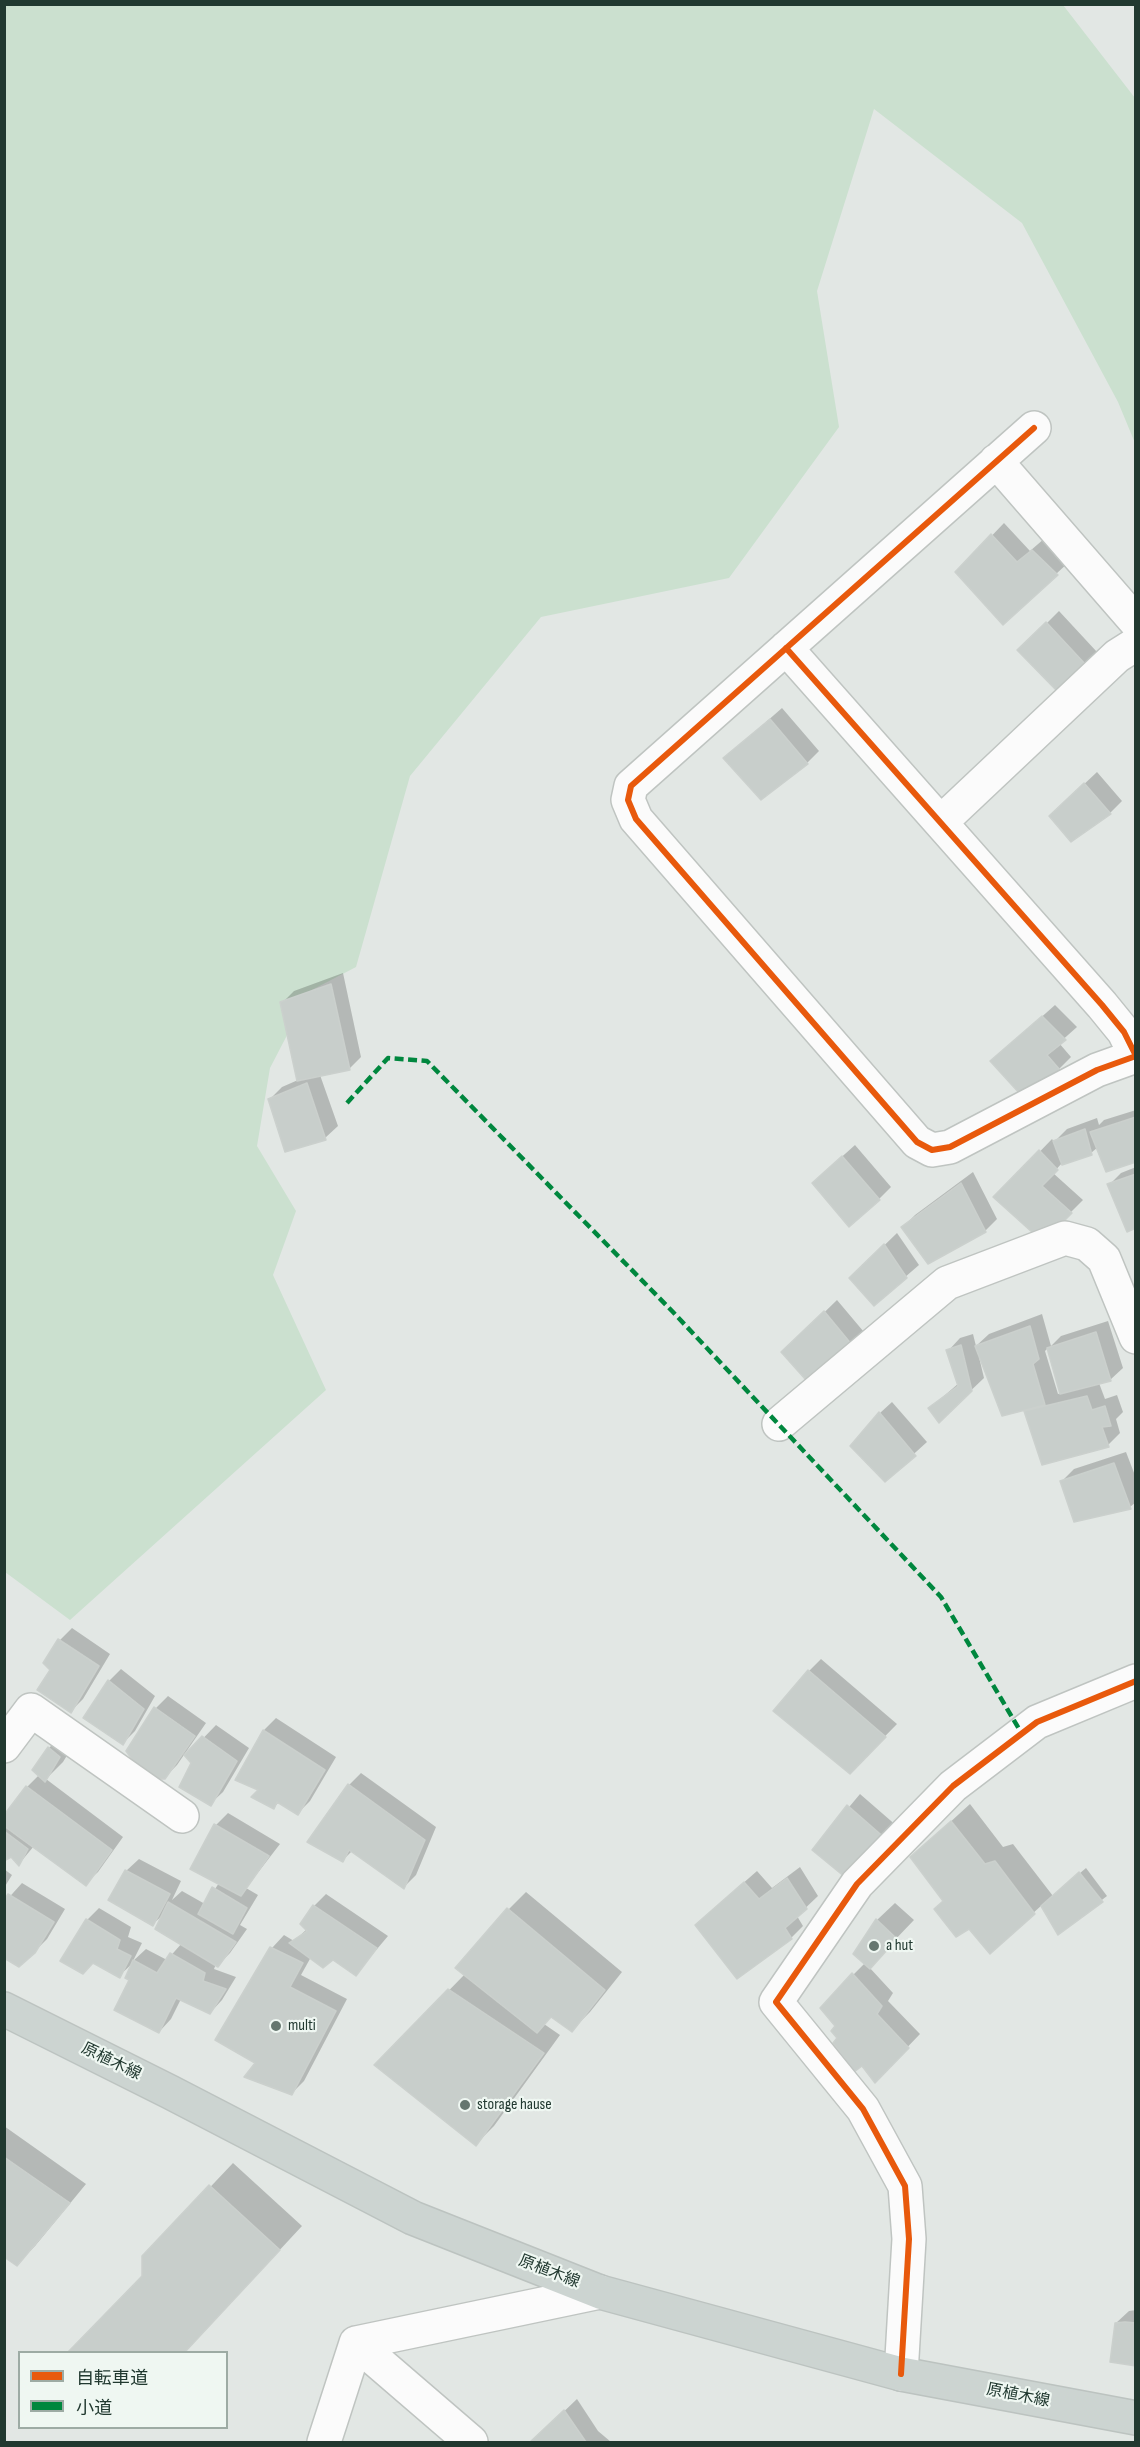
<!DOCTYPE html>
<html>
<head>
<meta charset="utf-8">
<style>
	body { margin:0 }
	#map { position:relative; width:1140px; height:2447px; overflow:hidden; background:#e2e7e4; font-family:"Sofia Sans Condensed","Noto Sans JP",sans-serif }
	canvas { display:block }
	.frame { position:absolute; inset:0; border:6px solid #213930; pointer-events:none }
	.legend { position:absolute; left:18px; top:2351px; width:210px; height:78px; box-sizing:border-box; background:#eff7f2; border:2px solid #9daba4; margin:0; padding:8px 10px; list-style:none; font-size:18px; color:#213930 }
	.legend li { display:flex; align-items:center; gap:12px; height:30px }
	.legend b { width:30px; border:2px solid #9daba4 }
</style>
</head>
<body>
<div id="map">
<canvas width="1140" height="2447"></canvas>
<div class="frame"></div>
<ul class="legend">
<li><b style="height:8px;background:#e8590c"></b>自転車道</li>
<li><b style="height:8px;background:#00873e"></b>小道</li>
</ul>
</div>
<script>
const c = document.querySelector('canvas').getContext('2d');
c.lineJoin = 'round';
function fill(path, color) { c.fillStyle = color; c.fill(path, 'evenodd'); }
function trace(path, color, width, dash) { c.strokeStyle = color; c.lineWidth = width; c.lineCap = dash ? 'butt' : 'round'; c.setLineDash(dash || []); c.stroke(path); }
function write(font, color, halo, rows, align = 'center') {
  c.font = font + ' "Sofia Sans Condensed","Noto Sans JP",sans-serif'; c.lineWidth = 4.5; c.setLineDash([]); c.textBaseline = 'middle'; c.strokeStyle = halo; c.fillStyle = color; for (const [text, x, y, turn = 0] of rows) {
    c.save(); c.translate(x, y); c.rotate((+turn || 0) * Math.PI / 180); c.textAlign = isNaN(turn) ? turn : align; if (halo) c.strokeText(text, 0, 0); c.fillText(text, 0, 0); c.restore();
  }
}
const green = new Path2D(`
	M5,5H1063L1135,98V443L1118,402L1022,223L874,109L817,291L839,427L729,578L541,617L410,776L356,967L310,991L270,1068L257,1146L296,1211L273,1275L326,1390L70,1620L5,1572Z`);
const shadow = new Path2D(`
	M1004,523L1030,551L1045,538L1069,562L1003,623L957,572Z
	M1059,611L1097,652L1085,664L1020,650Z
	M782,708L819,751L807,763L725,758Z
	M1097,772L1122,801L1110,813L1071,840L1063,804Z
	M343,973L361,1057L349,1069L320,1075L338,1126L325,1138L270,1099L282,1087L298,1080L282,1003L294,991Z
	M1055,1005L1077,1027L1059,1043L1071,1057L1059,1069L1021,1093L992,1061Z
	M1136,1110V1160L1098,1147L1091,1153L1062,1163L1053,1173L1083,1200L1043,1240L996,1197L1052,1139L1054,1142L1067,1129L1097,1118L1099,1125L1104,1120Z
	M855,1145L891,1187L879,1199L826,1171Z
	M1136,1167V1227L1109,1185L1121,1173Z
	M973,1172L997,1219L985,1231L903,1227L915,1215Z
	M897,1233L919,1265L874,1304L863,1266Z
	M837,1300L869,1338L856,1350L796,1340Z
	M1042,1314L1051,1346L1061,1336L1108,1321L1123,1368L1110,1380L1099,1383L1105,1399L1117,1395L1123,1412L1116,1419L1120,1433L1108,1445L1043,1464L1025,1409L981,1356L979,1357L984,1378L939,1421L930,1408L959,1383L948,1351L960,1338L973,1334L976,1346L989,1334ZM1049,1347L1062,1393L1058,1394L1045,1351Z
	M892,1402L927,1442L885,1480L880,1413Z
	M1126,1452L1136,1478V1502L1130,1507L1062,1481L1074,1469Z
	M72,1628L110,1654L83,1699L71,1711L52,1670L45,1663L60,1640Z
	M821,1659L897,1724L850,1772L809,1671Z
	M121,1669L155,1696L135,1731L123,1743L109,1681Z
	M168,1696L206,1723L177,1765L165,1777L128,1751L156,1708Z
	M276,1718L336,1757L310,1801L298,1813L279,1802L274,1807L260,1789L237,1780L264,1730Z
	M216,1725L249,1748L223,1792L210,1804L192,1763L186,1756Z
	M67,1730L77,1739L63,1762L46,1779L123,1837L98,1872L85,1884L34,1846L19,1864L11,1855L4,1859V1810L8,1813L27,1787L39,1775L34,1770L49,1748Z
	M361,1773L436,1827L416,1875L404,1887L353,1850L342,1861L309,1841L349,1785Z
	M860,1794L898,1827L863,1868L814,1849Z
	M970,1804L1003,1847L1013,1844L1053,1896L1086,1868L1107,1896L1059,1933L1042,1905L990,1952L912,1857Z
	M228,1813L280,1844L246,1888L258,1895L240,1925L247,1929L230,1953L218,1965L216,1964L214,1969L236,1977L222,2000L210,2013L181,1999L171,2019L159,2032L132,1979L134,1962L119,1976L87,1920L99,1908L131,1927L128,1937L142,1943L133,1961L146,1949L167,1960L182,1943L164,1914L153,1924L126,1871L139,1859L181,1881L172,1900L182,1891L205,1904L219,1883L216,1825Z
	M800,1867L818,1896L797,1916L803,1926L791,1938L709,1913L757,1871L772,1888Z
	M4,1869L12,1875L4,1888Z
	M22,1883L65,1909L47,1939L34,1952L4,1903Z
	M526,1892L622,1972L590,2012L572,2030L552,2016L544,2024L560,2035L494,2126L476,2144L376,2065L465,1974L508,1910Z
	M326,1894L388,1936L356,1974L333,1958L311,1957L301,1975L347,1999L304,2081L291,2094L258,2062L218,2040L272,1948L284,1935L294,1941L307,1929L314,1906Z
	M895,1903L914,1920L869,1967L893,1993L888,2001L920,2034L875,2081L839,2037L837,2026L853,1975L865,1963L855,1954L877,1920Z
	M4,2126L86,2184L35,2246L17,2264L4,2255Z
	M233,2163L302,2226L185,2352H70L144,2276V2257Z
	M1136,2310V2365L1116,2323L1129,2311Z
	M577,2399L598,2431L611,2442H532Z`);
const building = new Path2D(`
	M991,534L1017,562L1032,550L1058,575L1003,625L955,572Z
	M1046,622L1086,665L1057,691L1017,650Z
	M770,719L808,764L761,800L723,758Z
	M1084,783L1111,814L1071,842L1049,816Z
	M331,984L350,1070L297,1081L280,1002Z
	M1042,1016L1066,1040L1047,1055L1060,1070L1021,1095L990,1061Z
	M307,1083L326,1140L285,1152L268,1099Z
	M1136,1117V1162L1106,1172L1090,1132Z
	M1085,1129L1092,1155L1062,1165L1053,1141Z
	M1039,1150L1058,1170L1042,1186L1072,1213L1043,1242L993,1197Z
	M842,1156L880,1200L849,1227L812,1183Z
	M1136,1174V1228L1127,1232L1107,1184Z
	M961,1183L986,1232L928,1264L901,1227Z
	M884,1244L907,1278L874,1306L849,1278Z
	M824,1311L857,1351L814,1389L781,1352Z
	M1030,1326L1039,1359L1033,1364L1045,1405L1002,1416L975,1346Z
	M1096,1332L1111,1381L1060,1394L1047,1348Z
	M961,1345L972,1391L939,1423L928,1408L958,1386L946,1350Z
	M1087,1396L1092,1410L1105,1406L1111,1426L1102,1427L1109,1447L1042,1465L1024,1411Z
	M879,1412L916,1456L885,1482L850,1446Z
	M1114,1463L1131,1509L1074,1522L1060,1481Z
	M58,1639L99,1666L71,1713L37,1690L50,1670L43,1663Z
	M808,1670L886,1737L850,1774L773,1711Z
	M108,1680L144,1709L123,1745L83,1718Z
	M154,1707L195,1736L165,1779H146L126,1751Z
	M263,1730L325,1770L298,1815L277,1802L274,1809L251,1797L258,1790L235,1780Z
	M202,1736L237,1761L211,1806L179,1787L191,1763L184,1755Z
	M48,1747L60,1757L45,1782L32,1770Z
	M348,1784L425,1840L404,1889L349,1850L343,1862L307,1842Z
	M26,1786L112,1850L86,1886L4,1826V1815Z
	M847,1805L887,1840L851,1882L812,1850Z
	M951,1821L985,1864L995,1861L1035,1914L990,1954L969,1929L956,1937L934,1909L943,1901L910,1857Z
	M214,1824L269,1856L241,1896L190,1869Z
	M4,1831L28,1849L19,1866L11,1857L4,1861Z
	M125,1870L170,1894L153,1926L108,1900Z
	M1079,1872L1103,1902L1058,1935L1041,1906Z
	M787,1878L807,1909L785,1928L792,1939L737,1979L695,1925L744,1882L759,1899Z
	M212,1887L247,1908L233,1934L198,1914Z
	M8,1894L54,1922L35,1953L19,1967L4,1958V1900Z
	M168,1902L236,1942L218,1967L155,1929Z
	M313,1905L377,1948L356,1976L333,1960L323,1968L289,1943L307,1931L300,1924Z
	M507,1908L605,1990L572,2032L551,2017L537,2033L455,1968Z
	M86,1919L120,1940L117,1949L131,1956L120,1978L93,1963L83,1974L60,1961Z
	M876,1919L897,1939L870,1969L853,1954Z
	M270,1947L303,1963L290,1987L336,2011L292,2095L244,2077L255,2063L215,2040Z
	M170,1953L205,1973L203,1981L226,1989L210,2014L176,1998L159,2033L114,2010L129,1980L125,1978L133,1960L157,1973Z
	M852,1973L882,2006L877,2014L909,2048L875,2083L862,2066L854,2072L833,2043L837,2038L831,2031L835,2026L820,2008Z
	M448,1989L544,2053L476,2146L374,2065Z
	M4,2157L70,2203L17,2266L4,2257Z
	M209,2185L280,2250L185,2352H68L142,2276V2256Z
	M1125,2322L1136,2323V2366L1110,2362L1115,2323Z
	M564,2410L586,2442H530Z`);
const minor = new Path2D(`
	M996,461L1136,622
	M786,648L1102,1005L1124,1032L1136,1056L1097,1070L950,1147L932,1150L917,1142L636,819L628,800L631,786L1034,428
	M941,822L1117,656L1136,644
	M779,1424L947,1283L1065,1238L1087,1244L1104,1259L1136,1337
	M4,1746L31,1710L182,1816
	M356,2343L471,2442
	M901,2374L909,2239L905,2186L863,2109L776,2002L857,1884L953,1786L1037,1722L1136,1681
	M324,2442L356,2343L600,2292`);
const major = new Path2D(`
	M4,2009L170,2092L413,2218L600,2292L901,2374L1136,2418`);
const quiet = new Path2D(`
	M347,1103L388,1058L427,1061L672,1311L941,1597L1022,1734`);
const cycleway = new Path2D(`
	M786,648L1102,1005L1124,1032L1136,1056L1097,1070L950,1147L932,1150L917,1142L636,819L628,800L631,786L1034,428
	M901,2374L909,2239L905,2186L863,2109L776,2002L857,1884L953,1786L1037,1722L1136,1681`);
const markers = [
	[874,1946,6,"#65766f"],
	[276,2026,6,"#65766f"],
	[465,2105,6,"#65766f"]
];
const poiNames = [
	["a hut",886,1946],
	["multi",288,2026],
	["storage hause",477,2105]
];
const streetNames = [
	["原植木線",111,2062,26],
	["原植木線",549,2272,21],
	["原植木線",1018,2396,11]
];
fill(green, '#cbe0cf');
fill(shadow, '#0003');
fill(building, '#c8cecb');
trace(building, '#cbd0cd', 1.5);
trace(minor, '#bfc4c1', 36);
trace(major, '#bcc3c0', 36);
trace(minor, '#fbfbfb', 33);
trace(major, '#ccd4d1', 33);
trace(quiet, '#00873e', 4.5, [9, 4.5]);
trace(cycleway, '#e8590c', 6);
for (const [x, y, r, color] of markers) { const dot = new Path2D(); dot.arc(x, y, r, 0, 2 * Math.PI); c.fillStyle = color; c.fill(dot); trace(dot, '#eff7f2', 2); }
write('16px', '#213930', '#eff7f2', poiNames, 'left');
write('16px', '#213930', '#eff7f2', streetNames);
</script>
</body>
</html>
